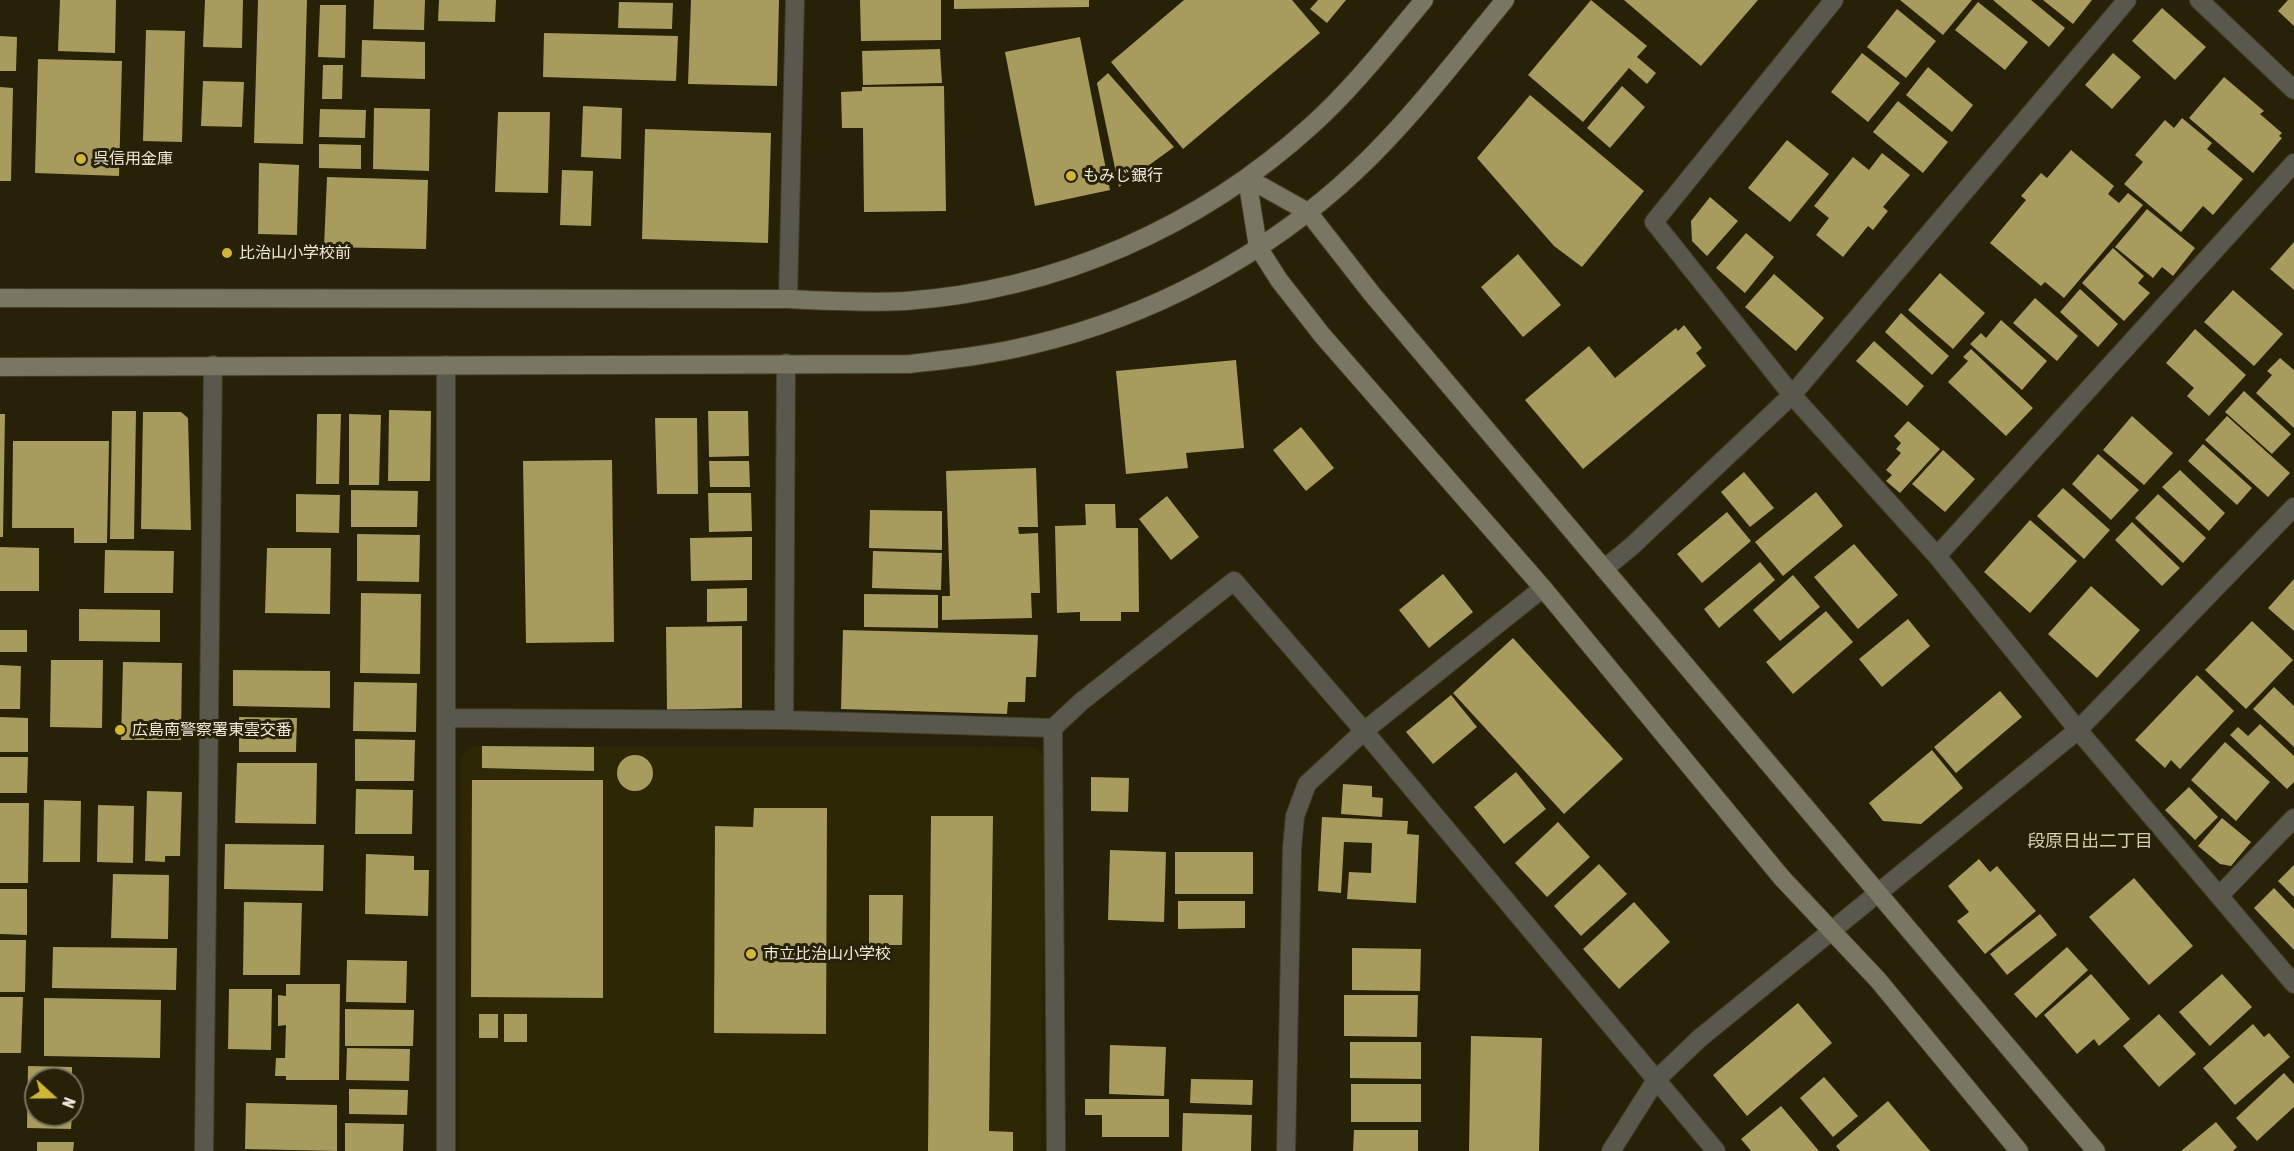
<!DOCTYPE html>
<html>
<head>
<meta charset="utf-8">
<style>
	body { margin:0 }
	#map { position:relative; width:2294px; height:1151px; overflow:hidden; background:#272108; font-family:"Asap Condensed",sans-serif }
	canvas { display:block }
	.north { position:absolute; left:24px; top:1067px; width:60px; height:60px; box-sizing:border-box; background:#272108; border:2px solid #76715c; border-radius:50%; rotate:111deg; font-size:16px; font-weight:700; line-height:24px; text-align:center; color:#edeadb }
	.north::after { content:''; display:block; margin:auto; width:21px; height:27px; background:#d1b736; clip-path:polygon(50% 0,100% 100%,50% 72%,0 100%) }
</style>
</head>
<body>
<div id="map">
<canvas width="2294" height="1151"></canvas>
<div class="north">N</div>
</div>
<script>
const c = document.querySelector('canvas').getContext('2d');
c.lineJoin = 'round';
function fill(path, color) { c.fillStyle = color; c.fill(path, 'evenodd'); }
function trace(path, color, width, dash) { c.strokeStyle = color; c.lineWidth = width; c.lineCap = dash ? 'butt' : 'round'; c.setLineDash(dash || []); c.stroke(path); }
function write(font, color, halo, rows, align = 'center') {
  c.font = font + ' "Asap Condensed","Noto Sans JP",sans-serif'; c.lineWidth = 6; c.setLineDash([]); c.textBaseline = 'middle'; c.strokeStyle = halo; c.fillStyle = color; for (const [text, x, y, turn = 0] of rows) {
    c.save(); c.translate(x, y); c.rotate((+turn || 0) * Math.PI / 180); c.textAlign = isNaN(turn) ? turn : align; if (halo) c.strokeText(text, 0, 0); c.fillText(text, 0, 0); c.restore();
  }
}
const built = new Path2D(`
	M471,746L1034,747L1045,757L1041,1151H458L461,756Z`);
const building = new Path2D(`
	M60,0H116L115,53L58,51Z
	M205,0H243L242,48L203,47Z
	M258,0H307L303,144L254,143Z
	M374,0H425L424,30L373,29Z
	M439,0H496L495,22L438,21Z
	M691,0H779L777,86L688,84Z
	M860,0H941V40L861,41Z
	M954,0H1089V7L954,9Z
	M1184,0H1292L1320,33L1183,149L1111,62Z
	M1318,0H1346L1327,23L1310,9Z
	M1591,0L1647,46L1637,57L1656,73L1647,84L1629,68L1583,122L1528,75Z
	M1624,0H1758L1701,66Z
	M1900,0H1972L1943,35Z
	M1993,0H2031L2065,28L2049,47Z
	M2043,0H2092L2073,24Z
	M2288,0H2294V26L2278,11Z
	M619,2L673,3L672,29L618,28Z
	M1978,2L2028,42L2005,70L1955,30Z
	M320,5H346L345,58L318,57Z
	M2162,8L2206,47L2175,80L2132,41Z
	M1897,9L1936,41L1906,78L1867,47Z
	M146,30L185,31L182,142L143,141Z
	M544,33L678,36L676,81L543,77Z
	M0,36L17,37L16,71H0Z
	M1080,37L1110,190L1035,206L1005,52Z
	M362,40L425,42V79L361,77Z
	M940,49L942,83L863,85L862,51Z
	M1862,53L1900,83L1868,122L1831,92Z
	M2113,53L2141,77L2112,109L2085,85Z
	M38,59L122,61L119,176L35,173Z
	M323,65H343L342,99H322Z
	M1928,67L1973,105L1952,132L1906,95Z
	M1108,73L1174,147L1119,187L1097,83Z
	M2224,77L2264,111L2260,114L2282,133L2279,136L2282,138L2253,173L2189,118Z
	M203,81L244,82L242,127L201,126Z
	M944,86L946,211L864,212L863,128H842L841,92L862,91V87Z
	M1622,86L1645,107L1610,148L1587,128Z
	M0,87L13,88L11,181H0Z
	M1530,95L1644,191L1582,267L1554,246L1477,158Z
	M1898,101L1948,142L1923,173L1873,132Z
	M583,106L622,108L621,159L581,157Z
	M374,108L430,109L429,171L373,169Z
	M320,109L366,110L365,138L319,137Z
	M498,112H550L548,193L495,192Z
	M2182,118L2212,143L2207,149L2243,179L2213,215L2203,206L2181,232L2124,184L2143,162L2135,155L2165,120L2174,128Z
	M645,129L771,133L768,243L642,239Z
	M1787,140L1829,174L1790,222L1748,188Z
	M319,144L361,145V169L319,168Z
	M2071,150L2114,186L2108,194L2119,203L2128,193L2143,205L2064,298L2045,282L2041,286L1990,243L2026,200L2021,196L2041,173L2047,178Z
	M1882,153L1910,175L1883,207L1888,211L1873,230L1868,226L1843,257L1816,235L1829,218L1814,206L1853,157L1869,170Z
	M259,163L299,165L297,235L258,234Z
	M562,170L593,171L591,226L560,225Z
	M327,177L428,180L426,249L324,247Z
	M1710,197L1738,221L1707,256L1692,241L1691,221Z
	M2147,209L2195,248L2173,276L2162,267L2153,278L2115,247Z
	M1746,233L1774,257L1745,293L1716,268Z
	M2294,242V290L2270,269Z
	M2113,248L2144,276L2138,283L2150,293L2124,321L2082,283Z
	M1518,254L1561,305L1523,337L1481,287Z
	M1940,273L1985,313L1953,349L1908,310Z
	M1774,274L1824,318L1796,351L1745,307Z
	M2080,289L2118,324L2098,347L2060,312Z
	M2233,290L2283,334L2254,366L2204,322Z
	M2035,298L2078,336L2057,361L2013,323Z
	M1901,313L1949,356L1932,375L1885,332Z
	M2001,320L2047,361L2022,390L1970,344L1981,333L1986,338Z
	M1684,325L1702,348L1696,353L1706,366L1583,469L1525,400L1589,346L1615,378L1676,328L1678,331Z
	M2195,329L2246,375L2209,416L2187,396L2194,388L2166,363Z
	M1874,341L1924,386L1907,406L1856,361Z
	M1971,349L2033,408L2006,436L1948,382L1968,361L1963,357Z
	M2280,358L2294,370V428L2256,393L2272,375L2267,371Z
	M1236,360L1244,448L1186,453L1188,468L1126,474L1116,371Z
	M2244,391L2291,434L2272,454L2225,412Z
	M389,410L431,411L430,481H388Z
	M112,411H136L134,539H110Z
	M708,411H748L749,456L709,457Z
	M143,412H181L188,418L191,530L141,529Z
	M0,414H5L3,537H0Z
	M317,414H341L339,484H316Z
	M349,414L381,415L379,485H349Z
	M2132,416L2173,453L2144,485L2103,450Z
	M2227,416L2290,473L2268,497L2205,440Z
	M655,418H697L698,494H657Z
	M1908,421L1940,449L1900,493L1886,481L1892,475L1886,470L1901,453L1896,449L1901,443L1894,436Z
	M1301,427L1334,468L1306,491L1273,450Z
	M13,441H109L107,543H74V528H12Z
	M2203,444L2252,488L2237,505L2188,461Z
	M1943,450L1975,479L1945,512L1912,484Z
	M2098,454L2139,490L2111,520L2072,484Z
	M612,460L614,642L526,643L523,461Z
	M709,461H749L750,487H710Z
	M1036,468L1038,527H1018L1019,534L1038,533L1040,593H1031L1032,618L942,620V596H950L946,471Z
	M2180,470L2225,513L2209,531L2162,487Z
	M1744,472L1774,508L1750,527L1721,492Z
	M2063,488L2110,530L2084,559L2037,516Z
	M351,490L418,491L417,527H351Z
	M1816,492L1843,526L1783,576L1755,542Z
	M708,493H751L752,531L709,532Z
	M296,494L340,495L339,533L296,532Z
	M2158,494L2206,538L2183,563L2135,518Z
	M1167,496L1199,537L1171,560L1139,519Z
	M1085,504H1115L1116,528H1138L1139,612H1121V621H1080V612L1057,613L1055,526L1086,525Z
	M870,510L942,511V550L869,548Z
	M1727,512L1751,541L1702,583L1677,554Z
	M2030,520L2077,561L2030,613L1984,572Z
	M2132,522L2180,568L2162,586L2115,540Z
	M357,534L420,535L419,582L357,581Z
	M752,537V580L691,581L690,538Z
	M1854,544L1898,595L1858,629L1814,577Z
	M0,547L39,548V591H0Z
	M267,548H331L330,614L265,613Z
	M105,550L174,551L173,593H104Z
	M873,551L942,553L941,590L872,588Z
	M1760,562L1775,580L1719,628L1704,609Z
	M1443,574L1473,612L1429,648L1399,610Z
	M1793,575L1820,607L1780,641L1753,610Z
	M2294,579V631L2268,608Z
	M2091,586L2140,630L2097,678L2048,634Z
	M747,588V621L707,622V589Z
	M361,593L421,594L420,674L360,673Z
	M864,594L938,595V628L864,627Z
	M79,609L160,610V642L79,641Z
	M1826,611L1853,642L1793,694L1766,662Z
	M1908,619L1930,646L1882,687L1859,659Z
	M2252,621L2293,660L2246,709L2205,670Z
	M742,626V708L667,710L666,627Z
	M0,630H27V652H0Z
	M843,630L1038,635L1036,677H1026L1025,702H1008L1007,714L841,709Z
	M1513,638L1623,759L1564,814L1453,693Z
	M51,660H103L102,728L50,727Z
	M123,662L182,663L181,740H121Z
	M0,665L21,666L20,709H0Z
	M233,670L330,671V708L233,706Z
	M2197,675L2234,711L2180,769L2171,760L2165,768L2135,740Z
	M354,682L417,683L416,732L353,731Z
	M2274,687L2294,706V747L2253,709Z
	M2000,691L2022,717L1956,773L1934,747Z
	M1451,695L1477,727L1433,764L1406,732Z
	M0,717L28,718V752H0Z
	M239,717L297,718L296,752H239Z
	M2260,724L2294,756V782L2287,789L2230,735L2238,727L2248,736Z
	M355,739L415,740L414,781H355Z
	M2225,742L2270,782L2236,821L2191,780Z
	M482,746L594,747V771L482,768Z
	M1932,750L1963,788L1921,824L1883,821L1869,803Z
	M617 773a18 18 0 1 1 36 0a18 18 0 1 1-36 0Z
	M0,757H28L27,793H0Z
	M237,763H317L316,824L235,823Z
	M1516,772L1546,809L1504,844L1474,807Z
	M1091,777L1129,778L1128,812L1091,811Z
	M472,780H603V998L471,997Z
	M1343,784L1372,786V797L1383,798L1382,817L1341,814Z
	M2189,787L2218,817L2195,840L2165,810Z
	M356,789L413,790L412,834H355Z
	M147,791L182,792L180,856H165V862L145,861Z
	M44,800L81,801L80,862H43Z
	M0,803H29L28,883H0Z
	M98,805L134,806L133,863L97,862Z
	M754,808H827L826,1034L714,1033L715,826L753,827Z
	M931,816H993L989,1131L1013,1132V1151H928Z
	M1322,817L1408,821L1407,834L1419,835L1416,903L1347,899L1349,872L1371,873L1372,843L1344,842L1341,893L1318,891Z
	M2222,818L2251,842L2231,866L2220,864L2198,846Z
	M1558,822L1590,857L1547,897L1515,863Z
	M225,844L324,845L323,891L224,889Z
	M1110,850L1166,852L1164,922L1108,920Z
	M1175,852H1253V894H1175Z
	M366,854L414,856V870H429L428,916L365,914Z
	M1979,859L1990,872L1997,866L2036,911L1985,954L1957,921L1969,912L1948,886Z
	M1599,864L1627,894L1581,936L1554,906Z
	M2294,865V897L2278,881Z
	M113,874L169,875L168,939L111,938Z
	M2134,878L2193,946L2149,985L2089,917Z
	M2274,888L2294,909V950L2254,908Z
	M0,889H27V935L0,934Z
	M869,895H903L902,945H869Z
	M1178,901H1245V928L1178,929Z
	M244,902L302,903L300,975H243Z
	M1634,902L1670,942L1619,989L1583,949Z
	M2040,914L2057,935L2007,975L1990,954Z
	M0,940H26L25,992H0Z
	M53,947L177,948L176,990L52,988Z
	M2067,947L2088,970L2036,1018L2014,994Z
	M1352,948L1421,949L1420,991L1352,990Z
	M347,960L407,961L406,1003L346,1002Z
	M2091,974L2130,1019L2099,1046L2094,1039L2077,1054L2044,1015Z
	M2222,974L2252,1007L2210,1046L2179,1012Z
	M286,984H340L339,1080H286V1076H275L276,1058H285L286,1025L278,1026V995L286,996Z
	M229,989H272L271,1050L228,1049Z
	M1344,995H1418L1417,1037L1344,1036Z
	M0,997H23L21,1053H0Z
	M44,998L161,1000L160,1058L44,1056Z
	M1798,1003L1832,1043L1747,1116L1713,1075Z
	M345,1009L414,1010L413,1046H345Z
	M479,1014H498V1038H479Z
	M504,1014H527V1042H504Z
	M2159,1014L2196,1054L2159,1087L2123,1046Z
	M2253,1024L2264,1037L2269,1033L2290,1057L2235,1105L2203,1068Z
	M1471,1036L1542,1038L1539,1151H1469Z
	M1350,1042H1421V1079L1350,1078Z
	M1110,1045L1166,1047L1164,1096L1109,1094Z
	M347,1048L410,1049L409,1081L346,1080Z
	M28,1066L72,1067V1079H36V1115H72L71,1129L27,1128Z
	M2284,1073L2294,1084V1107L2257,1141L2236,1118Z
	M1824,1077L1858,1116L1833,1137L1800,1098Z
	M1191,1079L1253,1080L1252,1105L1190,1103Z
	M1351,1084H1421V1122H1351Z
	M349,1089L408,1090L407,1115L349,1114Z
	M1085,1099H1169V1137H1102V1115H1085Z
	M1888,1101L1930,1151H1840L1836,1146Z
	M246,1103L337,1105V1151L245,1149Z
	M1781,1106L1819,1151H1751L1741,1139Z
	M1183,1113L1252,1115L1251,1151H1182Z
	M2216,1122L2237,1147L2233,1151H2181Z
	M345,1123L404,1124L403,1151H345Z
	M1354,1130H1418V1151H1353Z
	M37,1142H74L73,1151H37Z`);
const street = new Path2D(`
	M1834,0L1654,222L1792,395L1937,556L2078,730L2294,984
	M2199,0L2294,90
	M788,299L795,0
	M446,365V1151
	M1937,556L2294,163
	M1604,569L1632,546L1792,395L2127,0
	M447,718L784,720L1053,728L1082,701L1234,581L1364,731L1716,1151
	M784,720L786,363
	M1053,728L1056,1151
	M2220,895L2294,818
	M204,1151L213,365
	M1286,1151L1292,848L1295,816L1307,784L1364,731L1543,588
	M1611,1151L1656,1080L1700,1038L2078,730L2294,507`);
const secondary = new Path2D(`
	M1247,178L1308,212L1372,294L2096,1151
	M1247,178L1258,247L1279,280L1322,335L1543,588L1782,878L1878,980L2019,1151
	M0,298L788,299C827,301 867,303 906,301C1057,290 1200,227 1312,125C1353,88 1388,43 1424,0
	M0,367L910,364C951,359 991,355 1031,345C1151,317 1267,255 1356,171C1411,119 1457,58 1505,0`);
const markers = [
	[81,159,6,"#d1b736"],
	[1071,176,6,"#d1b736"],
	[227,253,6,"#d1b736"],
	[120,730,6,"#d1b736"],
	[751,954,6,"#d1b736"]
];
const poiNames = [
	["呉信用金庫",93,159],
	["もみじ銀行",1083,176],
	["比治山小学校前",239,253],
	["広島南警察署東雲交番",132,730],
	["市立比治山小学校",763,954]
];
const neighbourhoodNames = [
	["段原日出二丁目",2090,841]
];
fill(built, '#2e2705');
fill(building, '#a89b5e');
trace(street, '#433d26', 20);
trace(secondary, '#433d26', 20);
trace(street, '#5a584c', 18);
trace(secondary, '#7a7664', 18);
for (const [x, y, r, color] of markers) { const dot = new Path2D(); dot.arc(x, y, r, 0, 2 * Math.PI); c.fillStyle = color; c.fill(dot); trace(dot, '#272108', 2); }
write('16px', '#edeadb', '#272108', poiNames, 'left');
write('18px', '#d4cdb0', '#272108', neighbourhoodNames);
</script>
</body>
</html>
